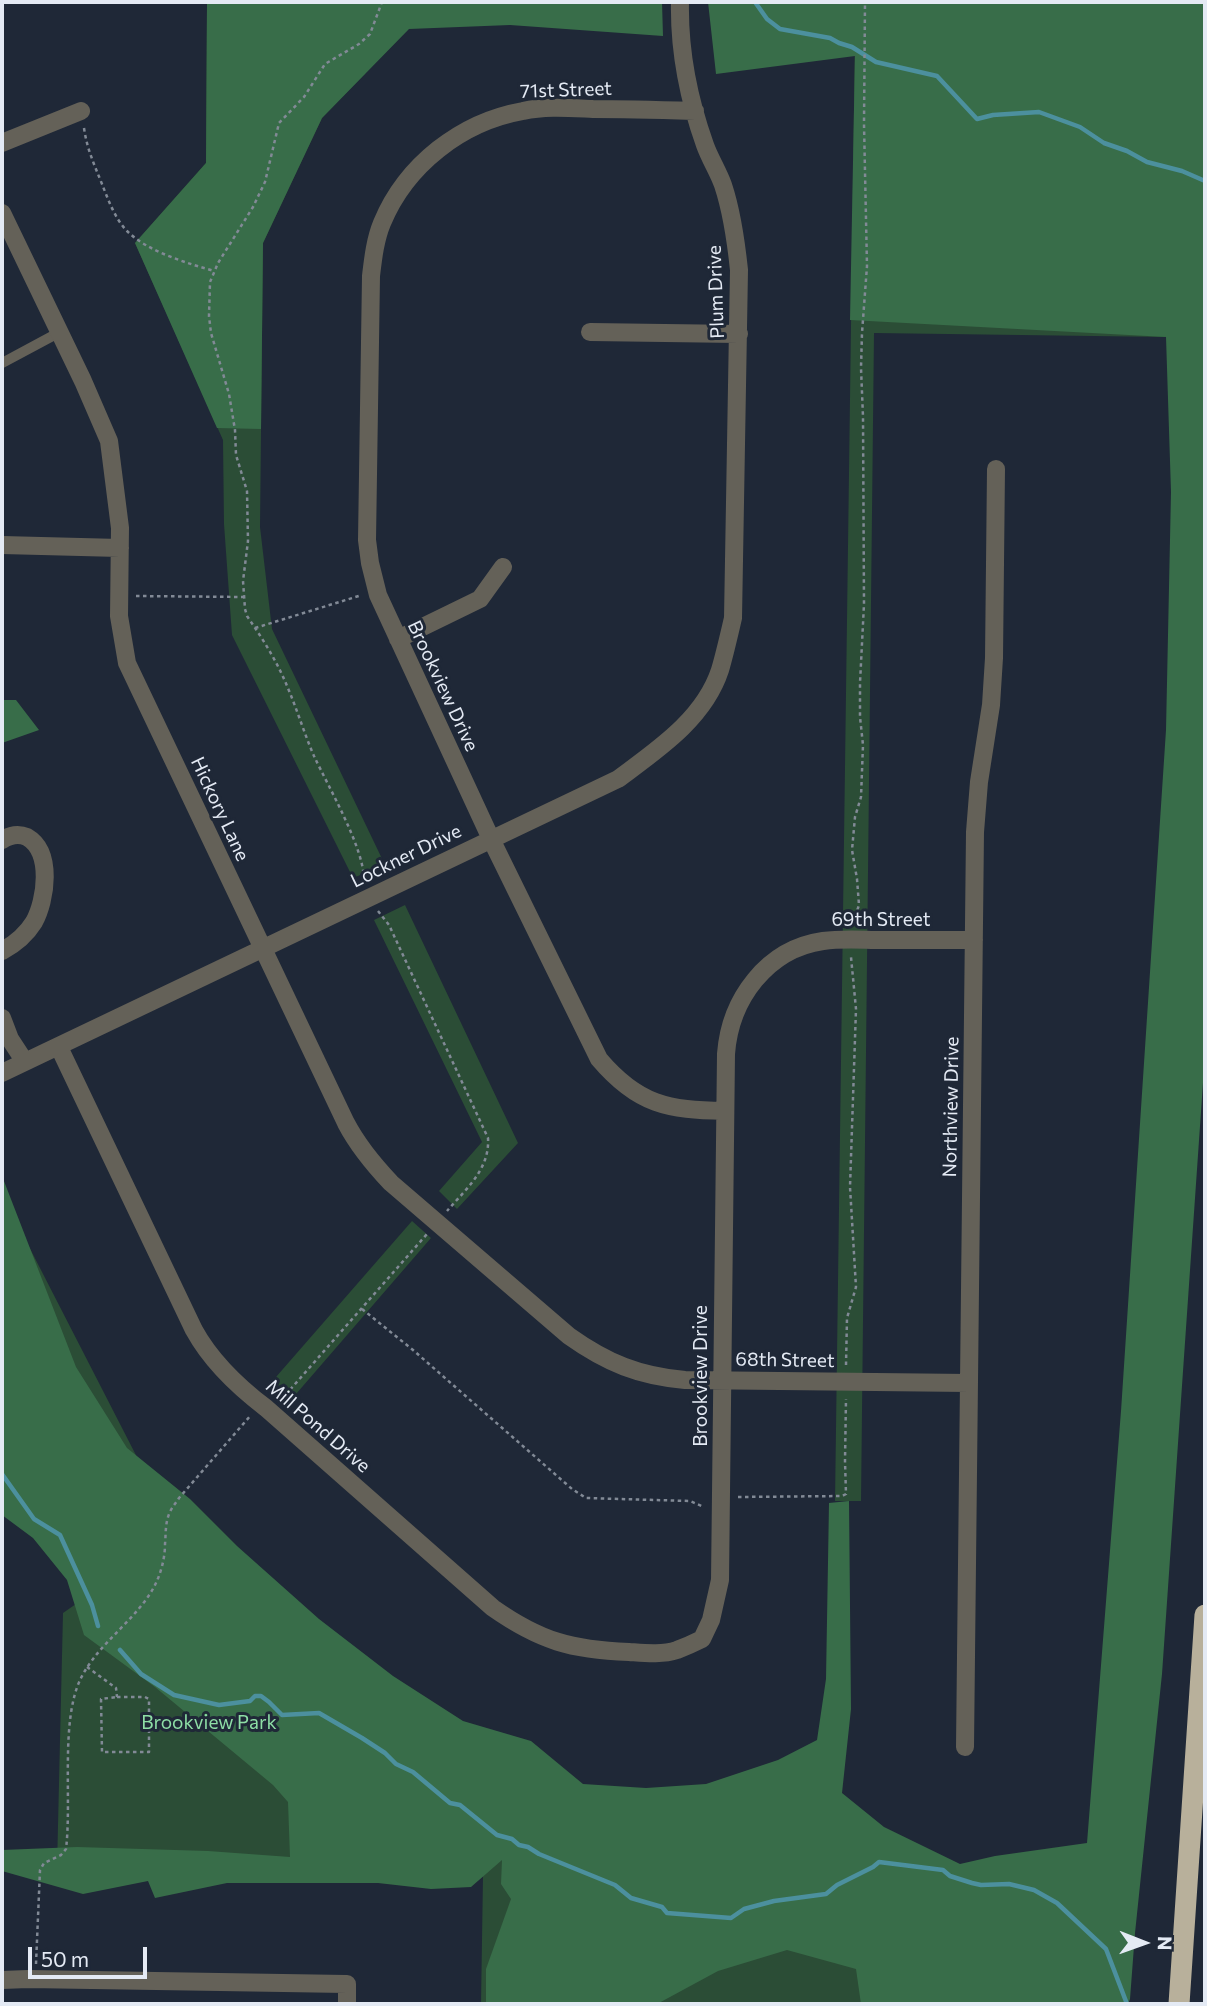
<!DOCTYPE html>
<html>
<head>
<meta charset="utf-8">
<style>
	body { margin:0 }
	#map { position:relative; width:1207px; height:2006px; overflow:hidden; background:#1f2837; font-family:Commissioner,sans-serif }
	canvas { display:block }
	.frame { position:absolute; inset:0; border:4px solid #e4eaf4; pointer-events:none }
	.north { position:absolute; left:1109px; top:1908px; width:70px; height:70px; -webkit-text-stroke:5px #1f2837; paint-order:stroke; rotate:91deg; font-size:19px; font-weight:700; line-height:28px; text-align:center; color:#e4eaf4 }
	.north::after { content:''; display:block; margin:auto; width:24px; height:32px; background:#e4eaf4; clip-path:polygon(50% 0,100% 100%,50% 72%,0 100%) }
	.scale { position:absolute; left:28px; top:1947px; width:119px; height:32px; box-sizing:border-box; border:4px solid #e4eaf4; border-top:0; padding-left:9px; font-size:21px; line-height:24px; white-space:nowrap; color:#e4eaf4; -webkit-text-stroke:5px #1f2837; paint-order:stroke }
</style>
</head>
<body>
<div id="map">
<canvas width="1207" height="2006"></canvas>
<div class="frame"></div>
<div class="north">N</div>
<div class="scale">50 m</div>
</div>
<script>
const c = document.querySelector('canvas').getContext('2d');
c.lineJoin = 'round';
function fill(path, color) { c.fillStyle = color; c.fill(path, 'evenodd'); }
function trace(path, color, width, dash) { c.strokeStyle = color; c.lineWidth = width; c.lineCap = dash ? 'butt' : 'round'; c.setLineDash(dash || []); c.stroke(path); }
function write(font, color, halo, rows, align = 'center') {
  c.font = font + ' Commissioner,sans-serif'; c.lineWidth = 6; c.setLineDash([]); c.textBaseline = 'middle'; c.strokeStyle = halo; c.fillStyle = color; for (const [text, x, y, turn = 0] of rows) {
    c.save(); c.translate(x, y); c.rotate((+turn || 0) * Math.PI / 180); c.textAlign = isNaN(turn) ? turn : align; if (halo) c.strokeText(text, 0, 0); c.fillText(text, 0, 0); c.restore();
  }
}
const green = new Path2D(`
	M207,2L409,28L322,118L263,243L260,527L272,629L385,865L353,878L232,635L224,524L223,440L135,243L206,163Z
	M855,31L1166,337L874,333L861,1501H835Z
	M405,905L518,1143L457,1209L439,1191L482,1142L374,920Z
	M2,1194L140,1463L186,1510L513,1785L1076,2004H481L483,1876L57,1868L63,1613L86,1597Z
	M412,1221L431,1238L290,1401L269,1385Z`);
const forest = new Path2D(`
	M207,2H662L663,36L510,25L409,29L322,118L263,243L261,429L217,428L135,243L206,163Z
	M708,2H1205V1054L1162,1674L1135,1933L1130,1999L1128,2004H861L856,1969L787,1950L718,1971L657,2004H486V1969L511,1899L501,1884L502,1860L471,1887L431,1889L378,1883H227L155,1898L148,1881L83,1894L2,1871V1850L77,1847L208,1851L290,1857L288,1802L273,1785L155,1687L84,1635L67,1580L33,1538L2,1515V1176L76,1367L127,1448L190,1499L237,1546L319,1619L393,1676L463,1721L531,1741L583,1784L646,1788L706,1784L778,1760L817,1740L826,1679L829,1503L849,1501L851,1709L842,1793L884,1827L960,1864L995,1856L1087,1843L1121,1411L1166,730L1171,492L1166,337L850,320L855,56L716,74Z
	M2,700H16L39,730L2,743Z`);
const stream = new Path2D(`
	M755,2L767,19L780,29L830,38L839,43L852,47L876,62L937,76L977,119L993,115L1039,112L1080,127L1104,143L1127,151L1147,162L1182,171L1205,181
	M2,1474L34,1519L60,1535L92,1605L98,1626
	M120,1650L141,1674L174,1695L219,1705L250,1701L255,1696H261L269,1702L282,1715L319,1713L362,1738L385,1753L396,1764L413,1772L450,1803L460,1805L497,1835L512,1839L519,1845L528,1847L539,1854L615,1885L631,1898L662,1907L667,1913L731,1918L744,1909L774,1901L826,1894L837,1885L873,1867L879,1862L943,1870L950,1876L972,1883L981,1885L1009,1884L1034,1890L1057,1903L1106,1949L1127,2004`);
const path = new Path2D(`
	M84,128C87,149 94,164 102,184C108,199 115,219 127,231C148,252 187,263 214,271
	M136,596L244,597
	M255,628L362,595
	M364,880C364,848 329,788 314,756C304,733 297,709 287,686C277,661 262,638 247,616L245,609L243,581L248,541L247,491L236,455L235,430L229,394L211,333L209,316L210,282L218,263L253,207L265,182L279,123L304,97L325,64L359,44L370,34L382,2
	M378,911L389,925L488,1138C490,1169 466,1189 447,1211
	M853,923L859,905L857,879L852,850L855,817L861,797L863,745L860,717V683L864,604L863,417L861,368L862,333L867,266L864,124L865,2
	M362,1309L413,1350L572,1489L586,1498L690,1501L704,1507
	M846,1365L847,1318L856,1287L850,1187L856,1009L851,957
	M281,1400L427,1234
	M738,1497L842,1496L846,1494L845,1461L846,1399
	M87,1667L116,1688L117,1697
	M117,1697H145L149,1699V1752H102L101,1699Z
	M36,1964L40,1870L44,1863L61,1855L66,1849C72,1799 60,1720 81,1678C99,1642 137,1620 155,1585C161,1573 165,1558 165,1544C166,1533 165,1522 170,1512C172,1507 176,1503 179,1498L251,1415`);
const service = new Path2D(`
	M2,363L60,332`);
const minor = new Path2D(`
	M695,111C661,110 627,109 593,109C570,108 545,106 523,111C461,122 406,165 382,223C375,240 373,259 371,276L367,540L370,563L378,595L491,839L599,1059C638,1105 668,1110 725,1111
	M2,143L81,111
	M2,213L83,381L109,441L120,528L119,616L127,663L346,1123C358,1146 373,1164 391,1183L569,1336C607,1363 639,1376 685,1380L969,1383
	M590,332L739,334
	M2,545L120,548
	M398,639L480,599L503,567
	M2,840C10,835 18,833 27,837C53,852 46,900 34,922C26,935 15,944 2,951
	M2,1018L10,1039L25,1062
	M59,1047L194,1330C211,1361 237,1386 266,1408L493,1608C540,1641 572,1650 629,1652C644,1653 662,1655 677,1650C685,1647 694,1643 702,1639L711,1620L720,1580L726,1054C730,999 767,949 823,941C843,938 863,940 883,940C913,940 944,940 974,940
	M2,1073L618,779C657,750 704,719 720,670C725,653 729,635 733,618L739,270C736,241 732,212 723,185C718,171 710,159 705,145C689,100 679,49 680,2
	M965,1747L975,832L979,782L991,705L994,658L996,469
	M2,1980L28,1979L347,1984V2004`);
const motorway = new Path2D(`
	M1179,2004L1205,1615`);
const streetNames = [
	["71st Street",566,90,-2],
	["Plum Drive",716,292,-92],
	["Brookview Drive",443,686,65],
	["Hickory Lane",220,809,65],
	["Lockner Drive",406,856,-26],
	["69th Street",881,920],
	["Northview Drive",951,1107,-89],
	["68th Street",785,1360,1],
	["Brookview Drive",701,1376,-90],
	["Mill Pond Drive",318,1426,41]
];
const parkNames = [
	["Brookview Park",209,1723]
];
fill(green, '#2b4d36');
fill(forest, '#386d49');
trace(stream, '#4c909e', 4.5);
trace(path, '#828a96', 2.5, [3.5, 3.5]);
trace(service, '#646158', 10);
trace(minor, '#646158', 18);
trace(motorway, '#b8b09b', 21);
write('19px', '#e4eaf4', '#1f2837', streetNames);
write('19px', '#8edea6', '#1f2837', parkNames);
</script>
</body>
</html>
